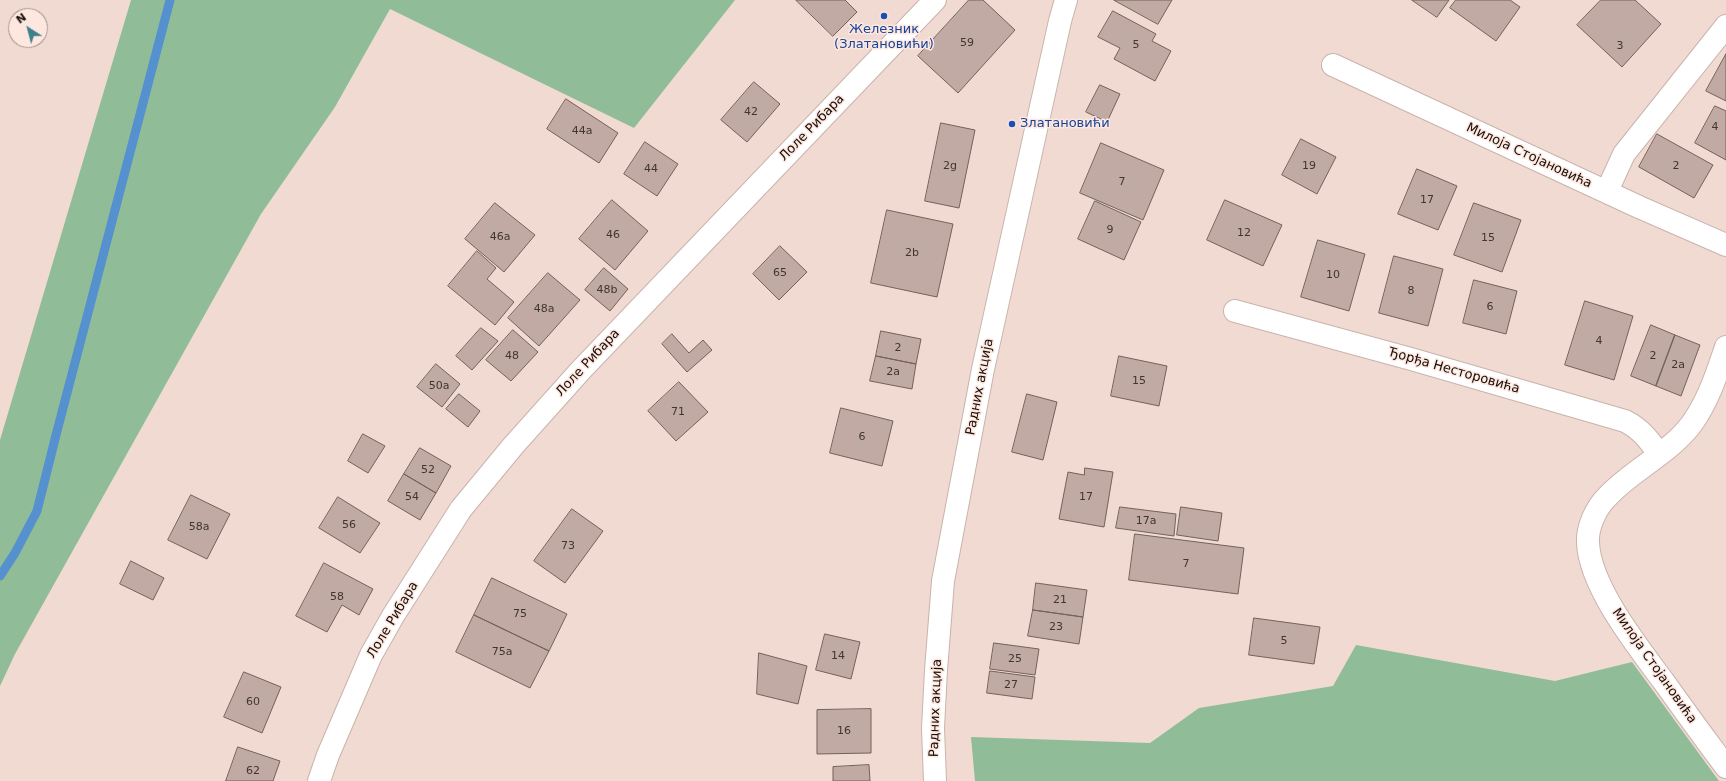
<!DOCTYPE html>
<html>
<head>
<meta charset="utf-8">
<style>
	body { margin:0 }
	#map { position:relative; width:1726px; height:781px; overflow:hidden; background:#f0dad2; font-family:"DejaVu Sans",sans-serif }
	canvas { display:block }
	.north { position:absolute; left:8px; top:8px; width:40px; height:40px; box-sizing:border-box; background:#fee7df; border:1px solid #a1908a; border-radius:50%; rotate:324deg; font-size:11px; font-weight:700; line-height:16px; text-align:center; color:#150e0b }
	.north::after { content:''; display:block; margin:auto; width:14px; height:18px; background:#3c828d; clip-path:polygon(50% 0,100% 100%,50% 72%,0 100%) }
</style>
</head>
<body>
<div id="map">
<canvas width="1726" height="781"></canvas>
<div class="north">N</div>
</div>
<script>
const c = document.querySelector('canvas').getContext('2d');
c.lineJoin = 'round';
function fill(path, color) { c.fillStyle = color; c.fill(path, 'evenodd'); }
function trace(path, color, width, dash) { c.strokeStyle = color; c.lineWidth = width; c.lineCap = dash ? 'butt' : 'round'; c.setLineDash(dash || []); c.stroke(path); }
function write(font, color, halo, rows, align = 'center') {
  c.font = font + ' "DejaVu Sans",sans-serif'; c.lineWidth = 3; c.setLineDash([]); c.textBaseline = 'middle'; c.strokeStyle = halo; c.fillStyle = color; for (const [text, x, y, turn = 0] of rows) {
    c.save(); c.translate(x, y); c.rotate((+turn || 0) * Math.PI / 180); c.textAlign = isNaN(turn) ? turn : align; if (halo) c.strokeText(text, 0, 0); c.fillText(text, 0, 0); c.restore();
  }
}
const green = new Path2D(`
	M131,0H735L634,128L390,9L335,107L261,214L15,654L0,686V440Z
	M1356,645L1555,681L1632,662L1719,781H975L971,737L1150,743L1199,708L1333,686Z`);
const stream = new Path2D(`
	M0,576L15,553L37,511L56,435L170,0`);
const building = new Path2D(`
	M796,0H845L857,12L833,36Z
	M969,0H983L1015,30L958,93L918,56Z
	M1114,0H1172L1158,24Z
	M1412,0H1449L1437,17Z
	M1456,0H1510L1520,7L1496,41L1450,8Z
	M1601,0H1635L1661,24L1622,67L1577,25Z
	M1113,11L1156,34L1152,41L1171,51L1155,81L1114,59L1120,48L1098,37Z
	M1726,54V101L1706,91Z
	M754,82L780,104L747,142L721,120Z
	M1100,85L1120,94L1107,122L1086,112Z
	M566,99L618,133L599,163L547,129Z
	M1715,106L1726,111V160L1695,143Z
	M941,123L975,130L959,208L925,201Z
	M1657,134L1713,165L1694,198L1639,167Z
	M1301,139L1336,157L1317,194L1282,175Z
	M645,142L678,164L657,196L624,174Z
	M1101,143L1164,170L1143,220L1080,193Z
	M1417,169L1457,186L1438,230L1398,214Z
	M612,200L648,231L615,270L579,239Z
	M1225,200L1282,225L1263,266L1207,240Z
	M1095,201L1141,222L1124,260L1078,239Z
	M495,203L535,235L504,272L465,239Z
	M1474,203L1521,220L1502,272L1454,255Z
	M887,210L953,224L937,297L871,283Z
	M1318,240L1365,254L1349,311L1301,297Z
	M780,246L807,272L779,300L753,274Z
	M477,251L496,268L487,279L514,302L495,325L448,286Z
	M1394,256L1443,269L1428,326L1379,313Z
	M604,268L628,289L610,311L585,290Z
	M548,273L580,300L539,346L508,318Z
	M1474,280L1517,291L1506,334L1463,323Z
	M1585,301L1633,316L1614,380L1565,365Z
	M1651,325L1675,335L1656,386L1631,376Z
	M481,328L498,341L472,370L456,356Z
	M513,330L538,352L511,381L486,360Z
	M881,331L921,339L916,364L876,356Z
	M672,334L689,353L703,340L712,350L687,372L662,344Z
	M1675,335L1700,345L1681,396L1656,386Z
	M876,356L916,364L912,389L870,381Z
	M1119,356L1167,366L1159,406L1111,396Z
	M436,364L460,384L442,407L417,387Z
	M679,382L708,412L676,441L648,411Z
	M459,394L480,411L468,427L446,409Z
	M1027,394L1057,402L1043,460L1012,452Z
	M841,408L893,421L882,466L830,453Z
	M363,434L385,446L368,473L348,461Z
	M420,448L451,466L436,493L404,474Z
	M1085,468L1113,472L1104,527L1059,519L1068,472L1084,475Z
	M404,474L436,493L420,520L388,501Z
	M191,495L230,514L207,559L168,540Z
	M338,497L380,523L360,553L319,528Z
	M1120,507L1176,514L1174,536L1116,528Z
	M1181,507L1222,513L1218,541L1177,535Z
	M572,509L603,531L565,583L534,561Z
	M1135,534L1244,548L1238,594L1129,580Z
	M131,561L164,578L153,600L120,584Z
	M324,563L373,589L359,615L342,605L327,632L296,616Z
	M492,578L567,614L549,651L474,615Z
	M1036,583L1087,590L1083,617L1033,610Z
	M1033,610L1083,617L1079,644L1028,636Z
	M474,615L549,651L530,688L456,652Z
	M1254,618L1320,627L1314,664L1249,655Z
	M825,634L860,642L851,679L816,670Z
	M994,643L1039,649L1035,675L990,669Z
	M759,653L807,666L798,704L757,694Z
	M990,671L1035,677L1032,699L987,693Z
	M244,672L281,687L262,733L224,717Z
	M871,709V753L817,754V710Z
	M238,747L280,761L273,781H226Z
	M869,765L870,781H833V767Z`);
const street = new Path2D(`
	M1333,65L1639,207L1726,245
	M1607,191L1624,154L1726,26
	M1235,311L1411,359L1625,421C1641,429 1649,440 1659,454
	M1726,347C1717,373 1709,399 1693,422C1671,453 1633,469 1607,497C1596,508 1587,527 1588,543C1590,587 1638,647 1664,682C1684,710 1705,739 1726,767`);
const secondary = new Path2D(`
	M319,781L328,755L371,655L393,616L461,509L513,446L581,370L935,0
	M935,781L933,728L936,670L943,581L983,369L1060,21L1066,0`);
const markers = [
	[884,16,4,"#1a4fb4"],
	[1012,124,4,"#1a4fb4"]
];
const numberNames = [
	["59",967,43],
	["5",1136,45],
	["3",1620,46],
	["42",751,112],
	["4",1715,127],
	["44a",582,131],
	["2g",950,166],
	["19",1309,166],
	["2",1676,166],
	["44",651,169],
	["7",1122,182],
	["17",1427,200],
	["9",1110,230],
	["12",1244,233],
	["46",613,235],
	["46a",500,237],
	["15",1488,238],
	["2b",912,253],
	["65",780,273],
	["10",1333,275],
	["48b",607,290],
	["8",1411,291],
	["6",1490,307],
	["48a",544,309],
	["4",1599,341],
	["2",898,348],
	["48",512,356],
	["2",1653,356],
	["2a",1678,365],
	["2a",893,372],
	["15",1139,381],
	["50a",439,386],
	["71",678,412],
	["6",862,437],
	["52",428,470],
	["54",412,497],
	["17",1086,497],
	["17a",1146,521],
	["56",349,525],
	["58a",199,527],
	["73",568,546],
	["7",1186,564],
	["58",337,597],
	["21",1060,600],
	["75",520,614],
	["23",1056,627],
	["5",1284,641],
	["75a",502,652],
	["14",838,656],
	["25",1015,659],
	["27",1011,685],
	["60",253,702],
	["16",844,731],
	["62",253,771]
];
const transitNames = [
	["Железник",884,30],
	["(Златановићи)",884,45],
	["Златановићи",1020,124,"left"]
];
const streetNames = [
	["Лоле Рибара",812,128,-46],
	["Милоја Стојановића",1529,156,25],
	["Лоле Рибара",588,363,-47],
	["Ђорђа Несторовића",1454,371,16],
	["Радних акција",980,387,-79],
	["Лоле Рибара",393,620,-59],
	["Милоја Стојановића",1654,666,55],
	["Радних акција",936,708,-88]
];
fill(green, '#90bd98');
trace(stream, '#5590cf', 9);
fill(building, '#c0aaa3');
trace(building, '#74615a', 1);
trace(street, '#c9b3ab', 24);
trace(secondary, '#c9b3ab', 24);
trace(street, '#fff', 22);
trace(secondary, '#fff', 22);
for (const [x, y, r, color] of markers) { const dot = new Path2D(); dot.arc(x, y, r, 0, 2 * Math.PI); c.fillStyle = color; c.fill(dot); trace(dot, '#fee7df', 1.5); }
write('11px', '#403531', null, numberNames);
write('13px', '#164399', '#fee7df', transitNames);
write('13px', '#150e0b', '#fee7df', streetNames);
</script>
</body>
</html>
